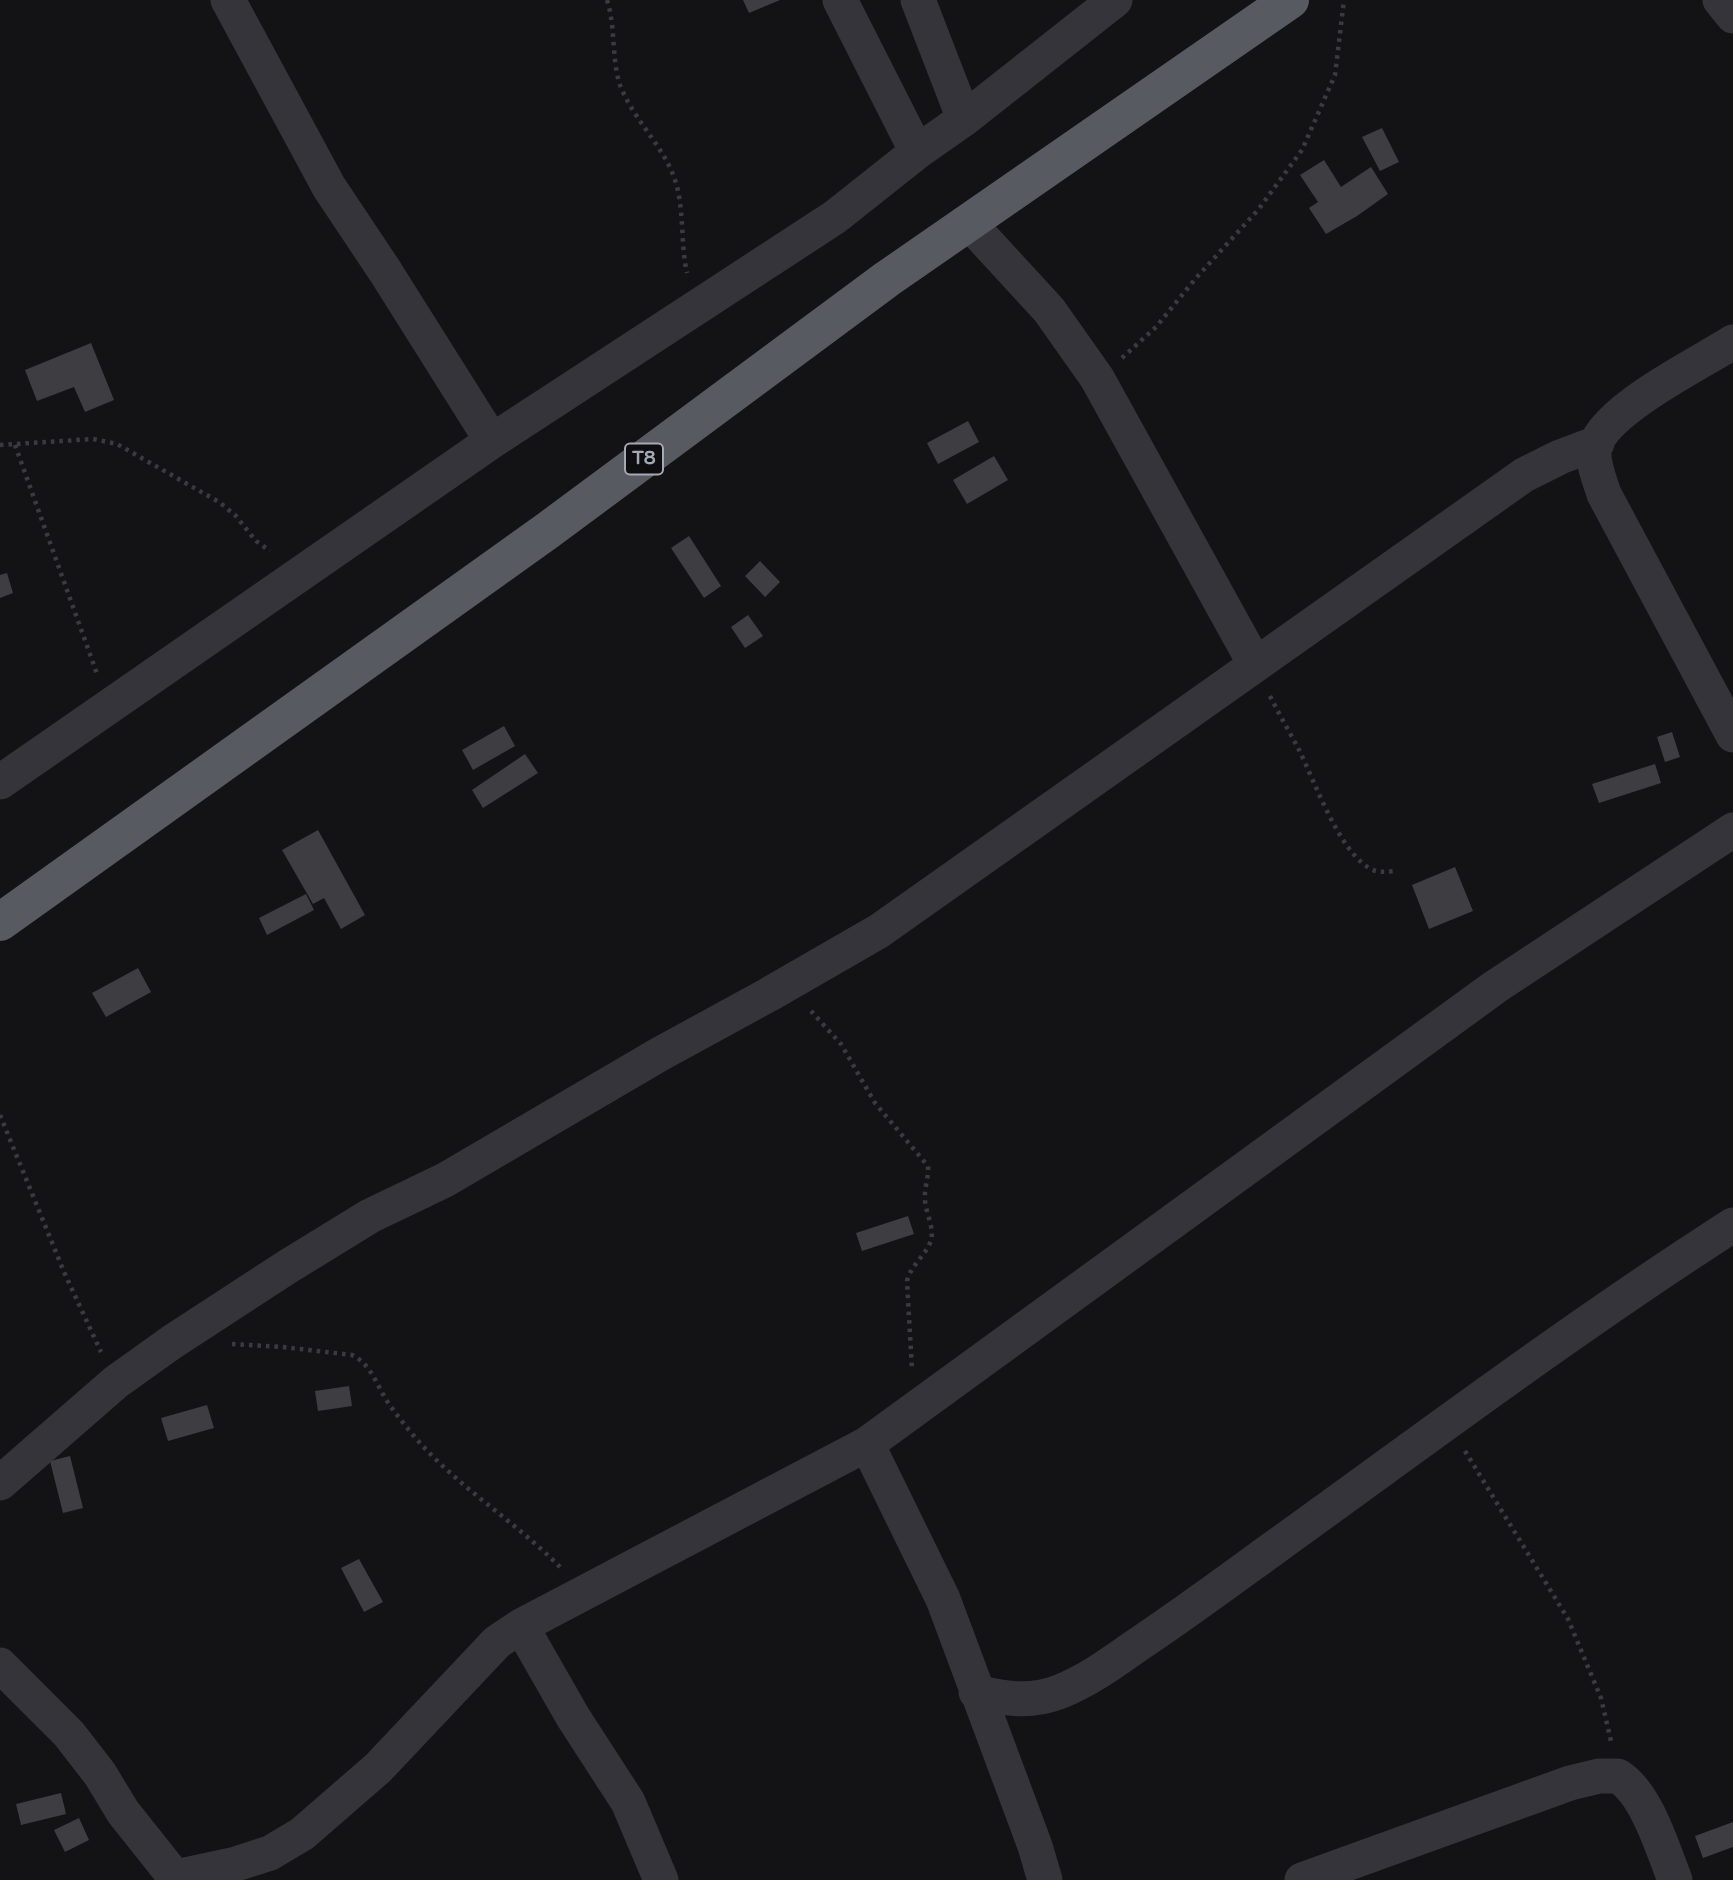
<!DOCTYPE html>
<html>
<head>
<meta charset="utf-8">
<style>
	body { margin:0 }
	canvas { display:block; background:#131315 }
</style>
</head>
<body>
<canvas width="1733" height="1880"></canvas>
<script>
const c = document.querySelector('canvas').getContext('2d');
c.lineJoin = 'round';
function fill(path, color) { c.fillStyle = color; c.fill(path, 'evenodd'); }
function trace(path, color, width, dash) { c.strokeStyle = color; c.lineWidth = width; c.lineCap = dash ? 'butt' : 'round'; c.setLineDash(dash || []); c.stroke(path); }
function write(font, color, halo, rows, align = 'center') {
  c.font = font + ' "Varela Round",sans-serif'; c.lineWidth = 5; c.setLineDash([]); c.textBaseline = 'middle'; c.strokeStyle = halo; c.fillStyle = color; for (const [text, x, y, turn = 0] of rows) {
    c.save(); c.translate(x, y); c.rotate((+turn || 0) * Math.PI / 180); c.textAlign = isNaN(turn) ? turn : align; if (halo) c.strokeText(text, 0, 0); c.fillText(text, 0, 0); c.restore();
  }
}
const building = new Path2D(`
	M743,0H780L749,13Z
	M1382,128L1399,162L1380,171L1362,137Z
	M1324,160L1341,187L1371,167L1388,194L1357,216L1326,234L1309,208L1318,202L1300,175Z
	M91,343L114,400L85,412L74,387L37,401L25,370Z
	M968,421L979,442L938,464L927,443Z
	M994,456L1008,480L967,504L953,480Z
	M689,536L721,586L704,598L671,548Z
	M760,561L780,582L765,597L745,576Z
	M7,573L13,593L0,598V575Z
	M748,615L763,636L745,648L731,627Z
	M504,726L515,746L473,770L462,750Z
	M1672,732L1680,757L1665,762L1657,737Z
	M525,754L538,773L483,808L472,790Z
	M1655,764L1661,783L1599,803L1592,784Z
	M318,830L365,915L341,929L324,898L313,904L282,850Z
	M1455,867L1473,911L1429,929L1412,885Z
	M306,894L314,910L267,935L259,918Z
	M138,968L151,992L106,1017L92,993Z
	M908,1216L914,1234L862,1251L856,1233Z
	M349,1386L352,1406L318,1411L315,1391Z
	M207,1405L214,1428L168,1441L161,1418Z
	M70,1456L83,1508L63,1513L50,1461Z
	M359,1559L383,1602L364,1612L341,1568Z
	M61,1793L66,1814L21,1825L16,1804Z
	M79,1818L89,1840L65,1852L54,1830Z
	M1733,1822V1847L1703,1858L1695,1836Z`);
const path = new Path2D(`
	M607,0C616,28 611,57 620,85C633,119 661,143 674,177C685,208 680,242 687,273
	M1122,358L1156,327L1196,278L1258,210L1302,150L1335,75L1344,0
	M0,445L93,439L117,444L219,502L235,515L256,541L270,551
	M15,445L97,674
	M1270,696C1279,714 1289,731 1298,748C1315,781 1337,848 1369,868C1377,873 1385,872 1395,871
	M811,1011L841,1044L875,1103L928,1166C929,1177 924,1188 925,1199C925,1213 936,1229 930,1243C924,1257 911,1265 907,1281L912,1370
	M0,1115L64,1272L101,1352
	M232,1344L283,1347L352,1355C371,1364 376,1384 387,1401C395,1413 404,1424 413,1435C456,1486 515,1521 561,1568
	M1465,1451L1568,1619L1601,1698L1611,1741`);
const minor = new Path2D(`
	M228,0L329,187L385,271L492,441
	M840,0L917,152
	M918,0L964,119
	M1720,0L1733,16
	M969,223L1049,310L1097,378L1255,664
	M1733,342C1701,363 1599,412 1594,451C1593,465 1600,481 1604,494L1733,735
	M0,782L492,441L835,217L917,152L964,119L1115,0
	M867,1444L943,1599L1035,1846L1045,1880
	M0,1483L116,1382L172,1342L287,1267L370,1216L445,1180L660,1054L768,995L879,931L1524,475L1560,457L1597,443
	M521,1626L573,1717L628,1802L661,1880
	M0,1665L69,1734L100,1774L123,1812L177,1880
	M976,1692C1006,1699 1030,1703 1059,1692C1087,1681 1112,1663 1136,1646C1184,1614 1231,1579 1278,1545C1428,1437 1577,1325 1733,1225
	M175,1877L236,1864L270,1853L302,1834L378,1768L497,1642L521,1626L867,1444L1495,987L1733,830
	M1302,1880L1570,1783L1599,1776H1618C1647,1794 1663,1850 1675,1880`);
const trunk = new Path2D(`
	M0,922L547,531L887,279L1290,0`);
const shields = [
	[644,459,38]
];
const shieldNames = [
	["T8",644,459]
];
fill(building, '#3d3d42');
trace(path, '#3a3b41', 4.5, [3.5, 5]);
trace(minor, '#34343a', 35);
trace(trunk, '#585a61', 38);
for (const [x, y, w] of shields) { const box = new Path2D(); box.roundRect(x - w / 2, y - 15.5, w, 31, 5); c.fillStyle = '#0e0e10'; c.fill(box); trace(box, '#a5a8b5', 2); }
write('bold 19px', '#a5a8b5', null, shieldNames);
</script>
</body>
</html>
